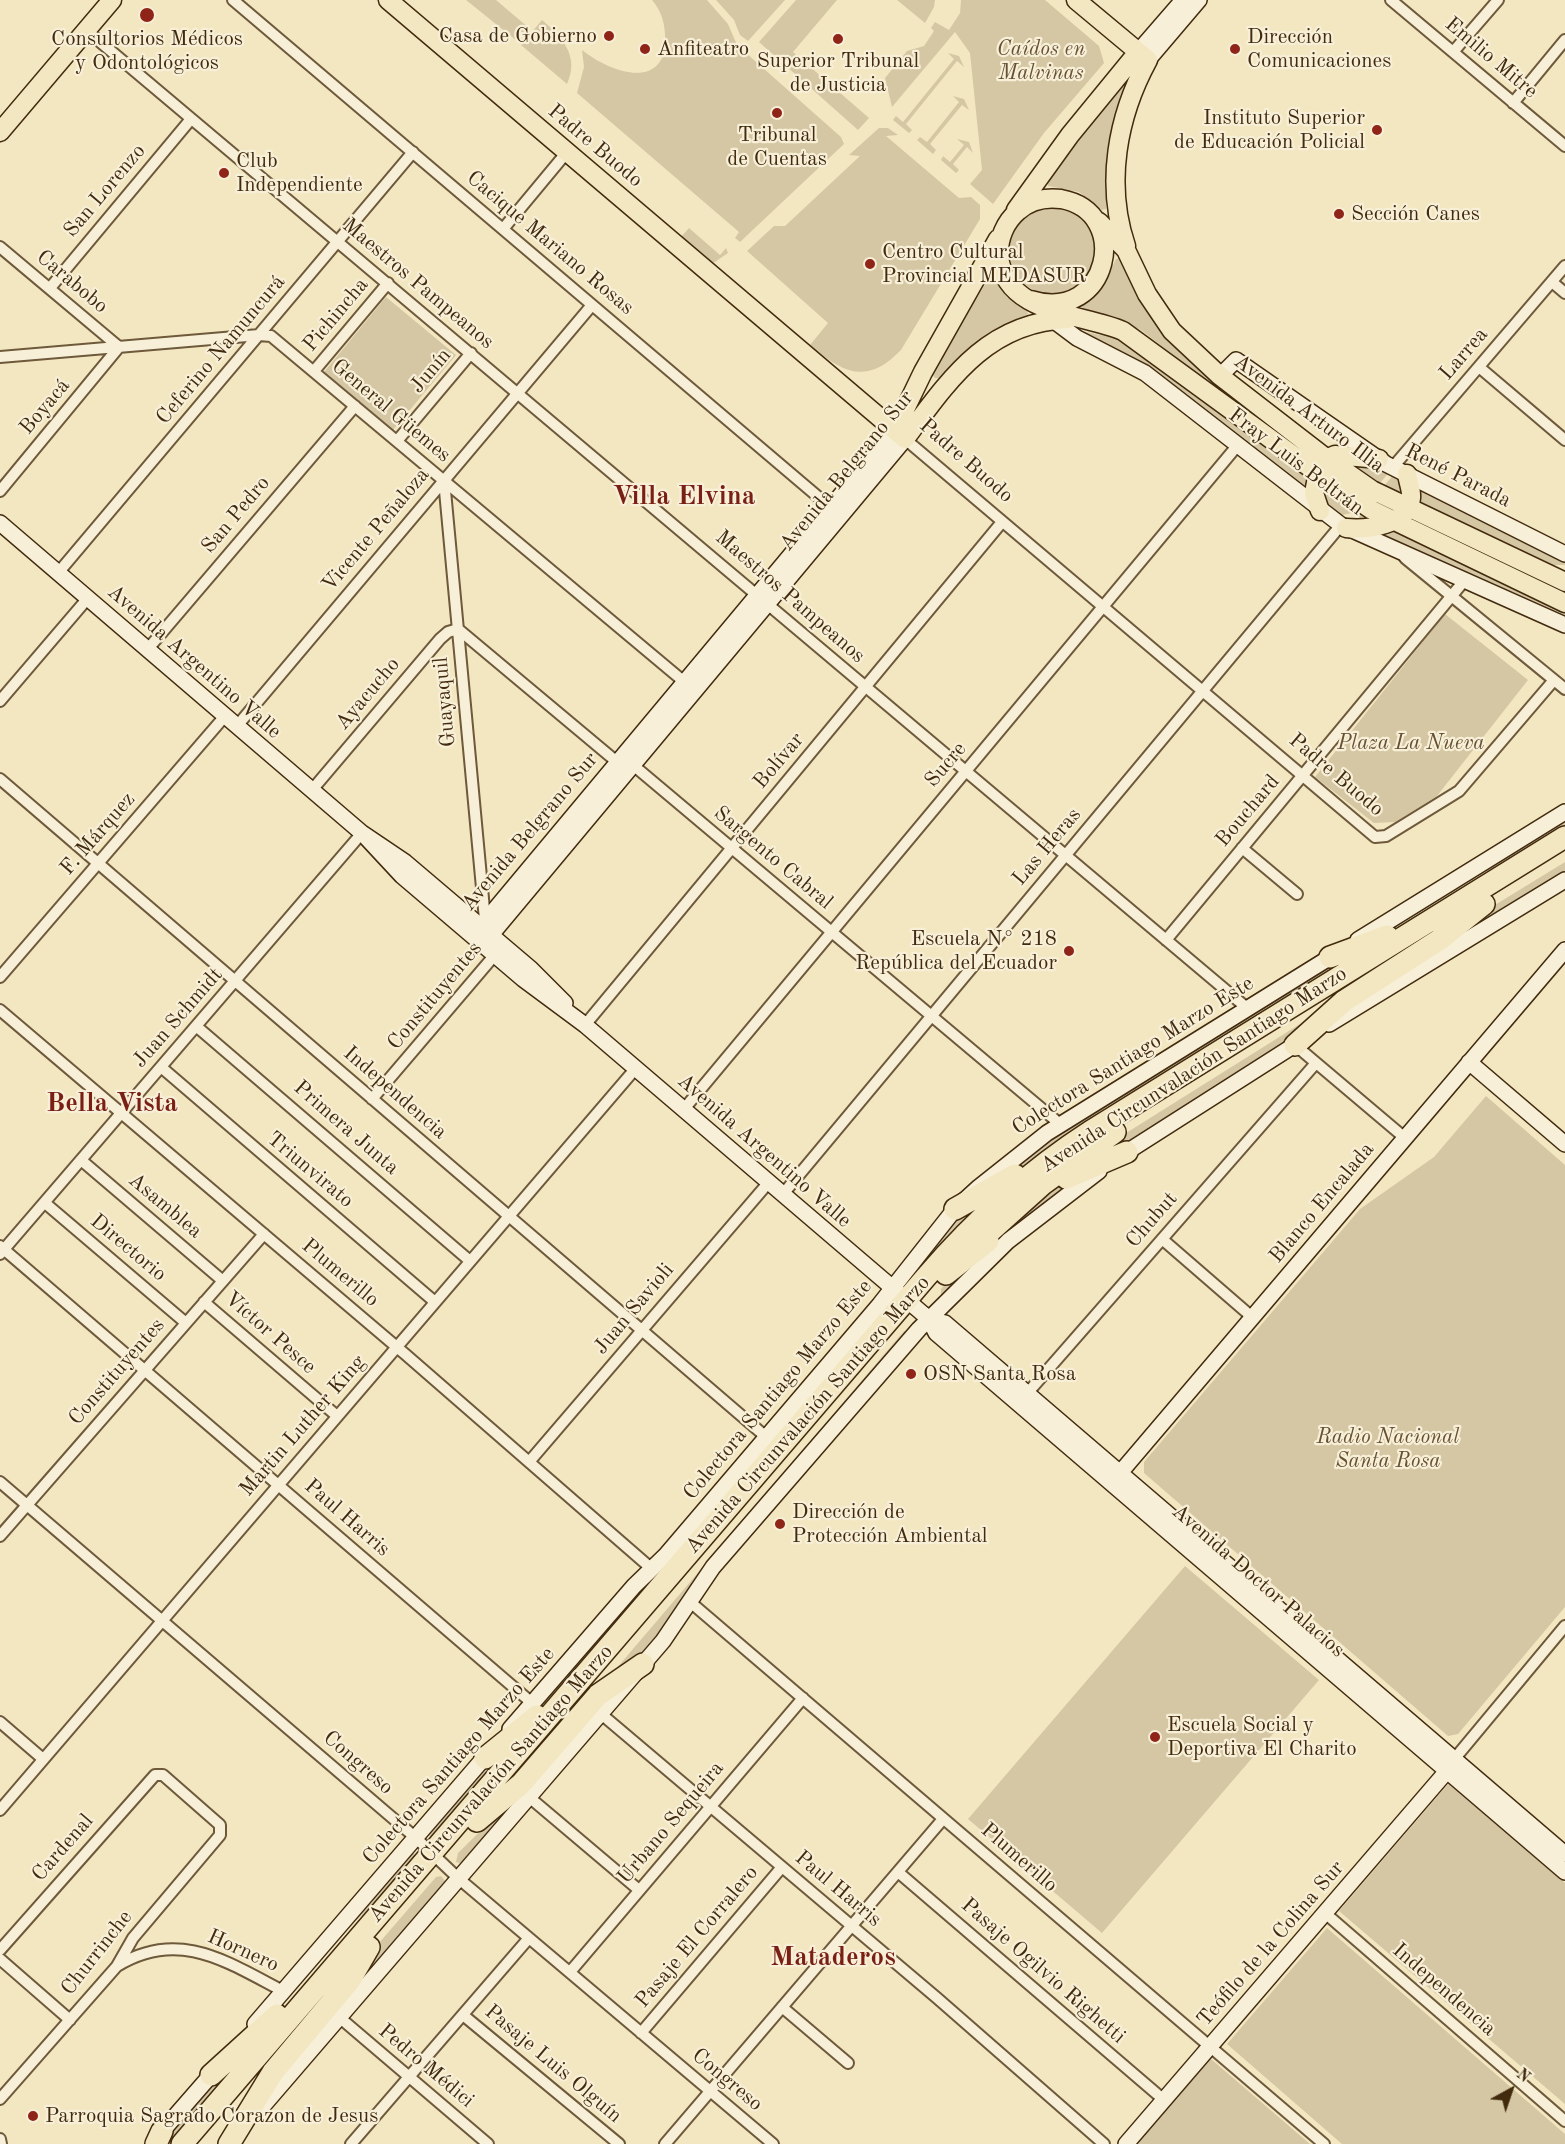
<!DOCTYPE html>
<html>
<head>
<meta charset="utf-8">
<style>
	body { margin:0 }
	#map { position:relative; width:1565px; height:2144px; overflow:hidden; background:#f3e7c1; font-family:"Old Standard TT",serif }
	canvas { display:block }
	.north { position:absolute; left:1481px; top:2060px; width:60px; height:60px; -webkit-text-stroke:4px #f7efd7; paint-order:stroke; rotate:40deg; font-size:16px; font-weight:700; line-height:24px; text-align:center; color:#412a0e }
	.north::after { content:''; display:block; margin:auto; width:21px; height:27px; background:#412a0e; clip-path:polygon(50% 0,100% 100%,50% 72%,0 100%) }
</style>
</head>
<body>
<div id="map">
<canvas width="1565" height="2144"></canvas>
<div class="north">N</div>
</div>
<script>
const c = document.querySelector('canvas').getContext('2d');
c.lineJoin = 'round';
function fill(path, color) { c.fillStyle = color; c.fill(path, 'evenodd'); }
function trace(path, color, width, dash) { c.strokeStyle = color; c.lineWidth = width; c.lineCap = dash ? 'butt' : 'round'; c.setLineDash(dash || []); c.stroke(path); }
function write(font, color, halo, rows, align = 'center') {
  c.font = font + ' "Old Standard TT",serif'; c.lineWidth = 4.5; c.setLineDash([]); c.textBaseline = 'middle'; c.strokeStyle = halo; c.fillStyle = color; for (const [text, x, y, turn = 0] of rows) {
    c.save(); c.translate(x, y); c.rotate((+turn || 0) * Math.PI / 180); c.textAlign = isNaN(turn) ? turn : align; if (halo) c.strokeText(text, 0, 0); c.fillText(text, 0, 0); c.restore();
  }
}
const green = new Path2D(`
	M466,0H496L529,28L517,41Z
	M652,0H707L728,24L737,45L841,137L844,144L740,242L735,238L739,232L577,93L584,67L582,50C612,74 669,92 665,34C664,20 661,11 652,0Z
	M716,0H785L748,41L740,35L734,20Z
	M796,0H837L793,52L869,118L858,130L759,42Z
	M897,0H935L934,7L925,23Z
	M961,0H1045L1099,46L1104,63L1044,133L993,204L970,184L982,170L970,53L955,32L892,107L885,78L907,51L924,46L934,31L931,28L935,22L949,30L960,13Z
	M542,20C562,37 580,56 567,84L521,45Z
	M948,53L959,56L964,67L957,61L906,124L912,130L909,133L893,120L896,116L903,122L954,59Z
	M1133,72L1116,112L1108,145L1106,209L1102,210L1079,192L1048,186V183L1074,144Z
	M953,96L964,99L969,110L962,105L930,144L936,150L933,154L917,140L920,137L927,142L959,102Z
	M879,128H888L898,135L886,136L959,198L971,197L980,205V219L901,350C867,385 844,374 810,345L828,323L747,251L774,226H785L860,156L849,155Z
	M957,139L969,142L973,153L967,147L953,164L959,170L956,173L941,160L943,156L950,162L964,145Z
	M1009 251a43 43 0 1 1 86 0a43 43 0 1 1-86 0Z
	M689,228L720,255L726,248L728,253L712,264L681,237Z
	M1120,258L1141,303L1166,338L1189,359L1314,457L1311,461L1141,330L1113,317L1082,310V306L1103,286L1116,259Z
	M991,275L1007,297L1027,310L1028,314L979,339L941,378H935L931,373L932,369Z
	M386,297L456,355L393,430L324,372Z
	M1077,330L1119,339L1306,473L1310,495Z
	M1343,460L1391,470L1380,483L1383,487L1395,473L1399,475L1405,497L1397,496Z
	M1320,483L1373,519L1362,523L1357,512L1337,516L1326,509Z
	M1415,484L1565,560V565H1547L1421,505Z
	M1392,529L1565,610V620L1367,532Z
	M1445,614L1528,680L1437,796L1395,822L1374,823L1315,777Z
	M1565,819V831L1536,849L1478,875L1385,932Z
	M1565,862V871L1349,1004L1490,908Z
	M1368,948L1155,1083L1106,1107L1016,1171L997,1180L1039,1146L1323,968Z
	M1324,1009L1286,1043L1128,1144L1080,1167L1107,1145Z
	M1486,1096L1565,1165V1607L1458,1734L1448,1736L1144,1473V1462L1360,1209L1434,1157Z
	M1076,1180L1009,1232L943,1295L941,1294V1289L966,1263L1058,1187Z
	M1002,1188L918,1274H914L913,1271L954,1219Z
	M904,1331H907V1334L696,1579L669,1622L642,1655L604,1683Z
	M1185,1566L1319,1680L1102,1933L968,1819Z
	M607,1695L462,1864L456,1862L458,1853L515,1797Z
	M524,1731L432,1839L428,1833L495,1754Z
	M1449,1783L1565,1883V2104L1339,1911Z
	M411,1853L418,1855L398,1882L350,1926L262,2026Z
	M441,1876L445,1881L443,1885L271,2086L379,1943L436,1877Z
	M1327,1928L1565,2134V2144H1342L1227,2044Z
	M261,2036L173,2144H162L220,2074Z
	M1211,2059L1310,2144H1138Z`);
const street = new Path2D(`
	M233,0L836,512
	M1391,0L1565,146
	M86,30L1247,1008
	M1453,52L1498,0
	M1513,103L1565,40
	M503,229L567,152
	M0,247L119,347L0,491
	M1552,282L1565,293
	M50,288L191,119
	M0,357L259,335L271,336L688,685
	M1479,367L1565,440
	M314,371L388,283
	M905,439L1375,837L1386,836L1459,791L1554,680
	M397,441L471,353
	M1393,467L1565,266
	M444,480L485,920
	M1405,558L1565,689
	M58,573L413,152
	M458,629L617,762L633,765L1060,1124
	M147,650L355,406
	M0,701L88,598
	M237,726L592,305
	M0,779L765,1436
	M312,790L440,639L448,632L458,629
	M1242,848L1297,894
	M1166,940L1464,581
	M0,977L225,716
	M0,1010L405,1354L652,1569
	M585,1025L1002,522
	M196,1026L470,1261
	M1295,1045L1405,1138
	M161,1067L435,1302
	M372,1099L499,950
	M684,1109L1237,446
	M81,1160L223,1281
	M783,1194L1341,525
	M45,1203L186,1323
	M1162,1239L1252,1317
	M0,1246L532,1703
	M0,1254L362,833
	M204,1302L337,1416
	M1024,1397L1316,1063
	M529,1462L769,1182
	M0,1482L416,1838L458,1878L773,2144
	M0,1536L264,1234
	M689,1601L1324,2144
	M600,1713L937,1998L1104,2144
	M0,1722L43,1759
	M1451,1763L1565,1626
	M529,1797L639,1890
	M0,1810L636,1068
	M898,1872L1164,2100
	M1325,1913L1565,2121
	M0,1950L155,1775H163L220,1825V1835L133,1938L117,1966L0,2099
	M0,1959L70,2020
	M117,1966C179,1928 227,1962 283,1991
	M570,1972L803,1698
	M782,2007L848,2063
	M463,2015L619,2144
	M339,2017L488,2144
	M641,2033L782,1867
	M0,2139L1,2144
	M351,2144L529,1938
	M665,2144L943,1819`);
const secondary = new Path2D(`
	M1138,52L1183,0
	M1148,60L1199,0
	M1053,320L1077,338L1145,373L1341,525L1565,625
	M1220,376L1236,360L1386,464L1565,554
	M0,523L362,833L405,862L531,969L565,1003
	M362,833L402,876L523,979L585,1025L929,1319L936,1333L1565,1872
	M476,932L895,430
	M483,940L491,935L905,439
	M1358,940L1565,812
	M1329,1024L1565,880
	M1469,1062L1565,1144
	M1119,1157L1304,1039
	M929,1319L945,1323L1565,1854
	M1114,1480L1565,950
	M510,1729L634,1586L665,1556L880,1304L955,1209L979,1187L1047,1133L1337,953
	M255,2024L490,1751
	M256,2114L663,1641L713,1567L919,1329L1008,1241L1099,1171
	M157,2137L218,2067
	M1126,2144L1447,1771`);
const primary = new Path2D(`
	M388,0L905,439C949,380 987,322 1068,319
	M1076,0L1148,60C1117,117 1105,184 1126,246
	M0,132L112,0
	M1016,210L1070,135L1138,52
	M1099,222L1126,250L1147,294L1172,331L1220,376L1326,458L1372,490L1565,582
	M1031,300C1109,324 1133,212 1061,199C1045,197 1029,201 1018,211C1005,222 998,239 999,256C1005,315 1082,313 1123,331L1316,472L1372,510L1565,603
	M895,430L923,372L998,239
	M1320,511L1314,493L1320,462L1335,455L1379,459
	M1346,528C1367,530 1409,525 1411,498C1412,491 1408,482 1407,474`);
const highway = new Path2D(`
	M1330,957L1387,936
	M1295,1045L1344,1001L1439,940L1484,904
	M1066,1178L1127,1152
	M955,1209L1015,1175
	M974,1246L1043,1184L1115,1132
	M946,1274L988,1241
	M485,1758L537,1716
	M477,1821L521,1784L598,1695L643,1664
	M211,2075L277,2015
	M156,2144L162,2131
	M182,2144L926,1277C974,1221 1029,1171 1091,1131L1565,837
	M229,2144L273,2072L350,1980L369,1947`);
const markers = [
	[147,15,8,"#8f2418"],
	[609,36,6,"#8f2418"],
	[838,39,6,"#8f2418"],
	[645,49,6,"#8f2418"],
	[1235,49,6,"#8f2418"],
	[777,113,6,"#8f2418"],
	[1377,130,6,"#8f2418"],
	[224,173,6,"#8f2418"],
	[1339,214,6,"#8f2418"],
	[870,264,6,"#8f2418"],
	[1069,951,6,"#8f2418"],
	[911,1374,6,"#8f2418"],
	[780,1524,6,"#8f2418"],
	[1155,1737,6,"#8f2418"],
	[33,2116,6,"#8f2418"]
];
const poiNames = [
	["Casa de Gobierno",597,36,"right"],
	["Dirección",1247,37],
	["Comunicaciones",1247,61],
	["Consultorios Médicos",147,39,"center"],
	["y Odontológicos",147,63,"center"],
	["Anfiteatro",657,49],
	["Superior Tribunal",838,61,"center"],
	["de Justicia",838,85,"center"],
	["Instituto Superior",1365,118,"right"],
	["de Educación Policial",1365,142,"right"],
	["Tribunal",777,135,"center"],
	["de Cuentas",777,159,"center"],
	["Club",236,161],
	["Independiente",236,185],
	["Sección Canes",1351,214],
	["Centro Cultural",882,252],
	["Provincial MEDASUR",882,276],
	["Escuela N° 218",1057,939,"right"],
	["República del Ecuador",1057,963,"right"],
	["OSN Santa Rosa",923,1374],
	["Dirección de",792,1512],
	["Protección Ambiental",792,1536],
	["Escuela Social y",1167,1725],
	["Deportiva El Charito",1167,1749],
	["Parroquia Sagrado Corazon de Jesus",45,2116]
];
const parkNames = [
	["Caídos en",1041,49],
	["Malvinas",1041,73],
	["Plaza La Nueva",1411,743],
	["Radio Nacional",1388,1437],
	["Santa Rosa",1388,1461]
];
const streetNames = [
	["Emilio Mitre",1491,58,40],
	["Padre Buodo",595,146,40],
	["San Lorenzo",105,191,-50],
	["Cacique Mariano Rosas",550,243,40],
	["Carabobo",72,282,40],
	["Maestros Pampeanos",418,284,40],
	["Pichincha",336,315,-50],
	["Ceferino Namuncurá",221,350,-50],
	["Larrea",1464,354,-49],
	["Junín",431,371,-50],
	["Boyacá",45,407,-50],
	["General Güemes",391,411,40],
	["Avenida Arturo Illia",1309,414,37],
	["Padre Buodo",966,461,41],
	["Fray Luis Beltrán",1296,462,37],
	["Avenida Belgrano Sur",847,471,-51],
	["René Parada",1458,476,27],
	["San Pedro",236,515,-50],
	["Vicente Peñaloza",376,530,-50],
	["Maestros Pampeanos",790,597,41],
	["Avenida Argentino Valle",194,662,41],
	["Ayacucho",368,694,-50],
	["Guayaquil",445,702,-95],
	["Bolívar",779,761,-50],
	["Sucre",946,765,-50],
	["Padre Buodo",1336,775,40],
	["Bouchard",1248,811,-50],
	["Avenida Belgrano Sur",530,832,-50],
	["F. Márquez",98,834,-49],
	["Las Heras",1047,847,-50],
	["Sargento Cabral",773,858,40],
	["Constituyentes",435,996,-50],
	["Juan Schmidt",178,1018,-49],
	["Colectora Santiago Marzo Este",1133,1056,-32],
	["Avenida Circunvalación Santiago Marzo",1194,1070,-33],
	["Independencia",395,1093,41],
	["Primera Junta",346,1128,41],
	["Avenida Argentino Valle",764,1151,41],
	["Triunvirato",310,1170,40],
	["Blanco Encalada",1322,1203,-50],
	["Asamblea",165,1206,40],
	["Chubut",1152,1220,-49],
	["Directorio",128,1248,40],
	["Plumerillo",340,1273,40],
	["Juan Savioli",634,1309,-50],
	["Víctor Pesce",270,1333,41],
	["Constituyentes",117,1372,-49],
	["Colectora Santiago Marzo Este",778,1390,-50],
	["Avenida Circunvalación Santiago Marzo",808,1415,-49],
	["Martin Luther King",303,1426,-49],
	["Paul Harris",347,1518,41],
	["Avenida Doctor Palacios",1258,1581,41],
	["Colectora Santiago Marzo Este",459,1756,-49],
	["Congreso",358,1763,41],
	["Avenida Circunvalación Santiago Marzo",491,1784,-49],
	["Urbano Sequeira",671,1823,-50],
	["Cardenal",63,1848,-49],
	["Plumerillo",1019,1858,41],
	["Paul Harris",838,1889,40],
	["Pasaje El Corralero",697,1937,-50],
	["Teófilo de la Colina Sur",1271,1944,-49],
	["Hornero",243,1951,24],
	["Churrinche",97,1953,-52],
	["Pasaje Ogilvio Righetti",1043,1971,41],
	["Independencia",1444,1990,41],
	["Pasaje Luis Olguín",553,2064,40],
	["Pedro Médici",426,2066,40],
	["Congreso",727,2080,40]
];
const districtNames = [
	["Villa Elvina",684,497],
	["Bella Vista",112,1104],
	["Mataderos",833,1958]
];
fill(green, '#d5c7a3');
trace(street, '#6e593b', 14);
trace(secondary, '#412a0e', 18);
trace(primary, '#412a0e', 21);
trace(highway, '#412a0e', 24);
trace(street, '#f7efd7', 10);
trace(secondary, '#f7efd7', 15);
trace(primary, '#f3e7c1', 18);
trace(highway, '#f3e7c1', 21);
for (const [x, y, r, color] of markers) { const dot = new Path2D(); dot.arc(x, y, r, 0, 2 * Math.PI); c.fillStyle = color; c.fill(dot); trace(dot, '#f7efd7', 2); }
write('21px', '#412a0e', '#f7efd7', poiNames, 'left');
write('italic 21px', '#665133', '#f7efd7', parkNames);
write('21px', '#412a0e', '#f7efd7', streetNames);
write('bold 27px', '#7a1f14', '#f7efd7', districtNames);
</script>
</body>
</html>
